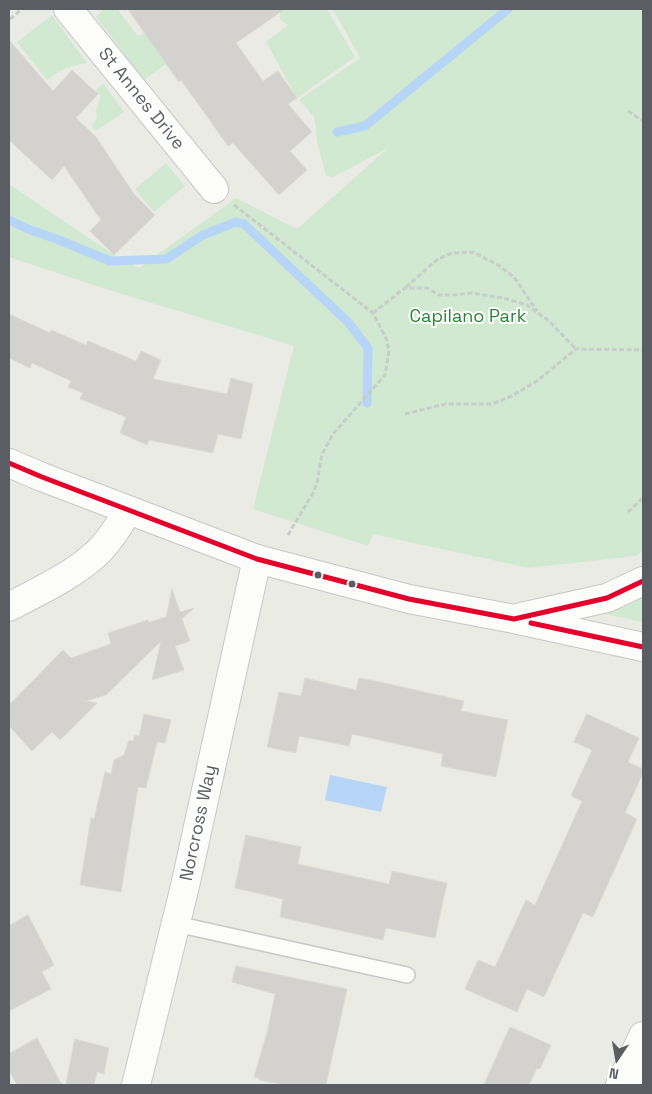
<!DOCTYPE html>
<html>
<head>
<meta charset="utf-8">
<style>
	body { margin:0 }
	#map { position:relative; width:652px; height:1094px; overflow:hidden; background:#ebebe5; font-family:"Space Grotesk",sans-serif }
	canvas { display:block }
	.frame { position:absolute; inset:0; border:10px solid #5a5e64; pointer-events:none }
	.north { position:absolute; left:592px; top:1034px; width:50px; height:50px; -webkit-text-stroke:4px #fff; paint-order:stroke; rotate:192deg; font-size:14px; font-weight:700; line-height:20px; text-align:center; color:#5a5e64 }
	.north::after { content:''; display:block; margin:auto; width:18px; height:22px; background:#5a5e64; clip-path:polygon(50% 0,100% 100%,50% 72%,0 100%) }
</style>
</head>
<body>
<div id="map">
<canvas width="652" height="1094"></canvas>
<div class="frame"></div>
<div class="north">N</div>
</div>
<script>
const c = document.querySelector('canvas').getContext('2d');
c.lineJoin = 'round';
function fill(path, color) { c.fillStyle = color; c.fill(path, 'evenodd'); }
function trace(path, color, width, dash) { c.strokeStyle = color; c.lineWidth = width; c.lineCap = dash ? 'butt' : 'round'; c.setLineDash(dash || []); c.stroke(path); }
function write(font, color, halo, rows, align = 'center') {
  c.font = font + ' "Space Grotesk",sans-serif'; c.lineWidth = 4; c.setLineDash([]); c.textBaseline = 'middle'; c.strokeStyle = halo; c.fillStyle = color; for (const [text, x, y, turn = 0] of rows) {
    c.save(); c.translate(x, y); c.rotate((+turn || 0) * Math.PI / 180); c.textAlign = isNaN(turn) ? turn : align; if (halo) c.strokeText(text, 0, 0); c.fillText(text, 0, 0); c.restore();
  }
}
const green = new Path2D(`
	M104,9H117L138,36L145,33L166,64L144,80L96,17Z
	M281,9H327L355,57L297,98L266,42L288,25L280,20V14Z
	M333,9H643V551L636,556L529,568L373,534L368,546L253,509L294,346L109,290L9,257V184L114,255L139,268L236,198L297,229L388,148L333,177L326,176L317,142L316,127L314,117L299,100L360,58Z
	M52,15L87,63C69,66 62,69 47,80L17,42Z
	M103,83L124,112L96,131L92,126L97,118L96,110L101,96L95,91Z
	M166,163L185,186L154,212L135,189Z
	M643,589V622L585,610Z`);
const water = new Path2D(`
	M330,775L387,787L381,812L325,800Z`);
const stream = new Path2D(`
	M337,132L365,126L508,9
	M9,220L28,229L59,240L110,261L166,259L203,235L236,222L244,224L348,322L368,348L367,403`);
const building = new Path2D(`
	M128,9H285L236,43L263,81L278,71L297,98L288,104L312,132L290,151L307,170L279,195L233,143L228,146L181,80L179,82Z
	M9,40L53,91L72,70L98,94L76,118L96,137L134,194L155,215L114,255L90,231L101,220L64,166L52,180L9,140Z
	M9,314L50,333L51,330L86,345L88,341L136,361L141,351L161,360L153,379L227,394L231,378L253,384L241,439L218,434L213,453L149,440L147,445L120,433L126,417L80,399L83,393L68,387L71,381L32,363L30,368L9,358Z
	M172,589L180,612L194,608L182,619L190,641L175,646L184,670L152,680L161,641L106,695L86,701L97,703L60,740L52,732L32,751L9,726V705L63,650L71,658L111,644L108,633L148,620L149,622L166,617Z
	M305,678L356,690L359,678L380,682L464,701L461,711L508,720L496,777L441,766L443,754L352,734L349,746L299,736L296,753L267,747L279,692L301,696Z
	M144,714L171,720L165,743L157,742L146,788L138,787L121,892L80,885L91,818L94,819L105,772L111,774L114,760L124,755L129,740L133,741L135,735L139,736Z
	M587,714L639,738L628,762L643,769V773L625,813L637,819L593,917L583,913L544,997L527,989L517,1012L465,989L478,960L495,967L526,900L535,905L582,801L571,796L592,750L574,742Z
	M246,835L301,847L298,864L389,884L392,871L447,883L435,938L386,928L383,940L280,917L283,899L235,888Z
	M28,915L54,965L42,972L51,989L9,1011V926Z
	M236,966L347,989L326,1085H284L259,1080V1078L254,1077L268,1029L275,994L232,982Z
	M510,1027L551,1045L540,1069L537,1068L529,1085H484Z
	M37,1038L62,1085H17L9,1070V1054Z
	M75,1039L109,1048L104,1074L97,1072L94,1085H66Z`);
const path = new Path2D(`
	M10,19L22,9
	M628,111L643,121
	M234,205L373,313L386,338L389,351L385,375L333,434L322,454L317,483L313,493L288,535
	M406,287L438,259L452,253L473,252L498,265L514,277L537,311
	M373,313L405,288H427L439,295H452L472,293L503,298L527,305L549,321L576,349
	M405,414L445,404H492L512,396L537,381L576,349L643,350
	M628,512L643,498`);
const lane = new Path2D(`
	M176,924L407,975
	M624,1078L643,1080`);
const street = new Path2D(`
	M68,9L214,189
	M9,607C37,592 72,576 96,554C109,542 119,526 128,510
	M136,1085L185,886L257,559`);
const secondary = new Path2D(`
	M9,463L42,477L257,559L409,599L514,619L643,647
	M521,617L607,598L643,581
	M620,1085L643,1036`);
const bus1 = new Path2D(`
	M9,463L42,477L257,559L409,599L514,619L607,598L643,581
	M531,623L643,647`);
const markers = [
	[318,575,4.5,"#5a5e64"],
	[352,584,4.5,"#5a5e64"]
];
const streetNames = [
	["St Annes Drive",141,99,51],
	["Norcross Way",199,823,-78]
];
const parkNames = [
	["Capilano Park",468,317]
];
fill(green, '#d1e9d1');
fill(water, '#b7d6f7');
trace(stream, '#b7d6f7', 9);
fill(building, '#d3d2cf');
trace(building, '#dbdad4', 1);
trace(lane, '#c8c9c7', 18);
trace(street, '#c8c9c7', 30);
trace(secondary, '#c6c7c6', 30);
trace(path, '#c7cdca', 3, [5, 2.5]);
trace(lane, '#fcfcfb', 15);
trace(street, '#fcfcfb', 28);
trace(secondary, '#fcfcfb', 28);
trace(bus1, '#e4002b', 5);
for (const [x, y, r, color] of markers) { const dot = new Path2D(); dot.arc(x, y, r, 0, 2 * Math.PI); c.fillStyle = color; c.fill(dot); trace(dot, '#fff', 2); }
write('18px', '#5a5e64', '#fff', streetNames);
write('18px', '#2c8239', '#fff', parkNames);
</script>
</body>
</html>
